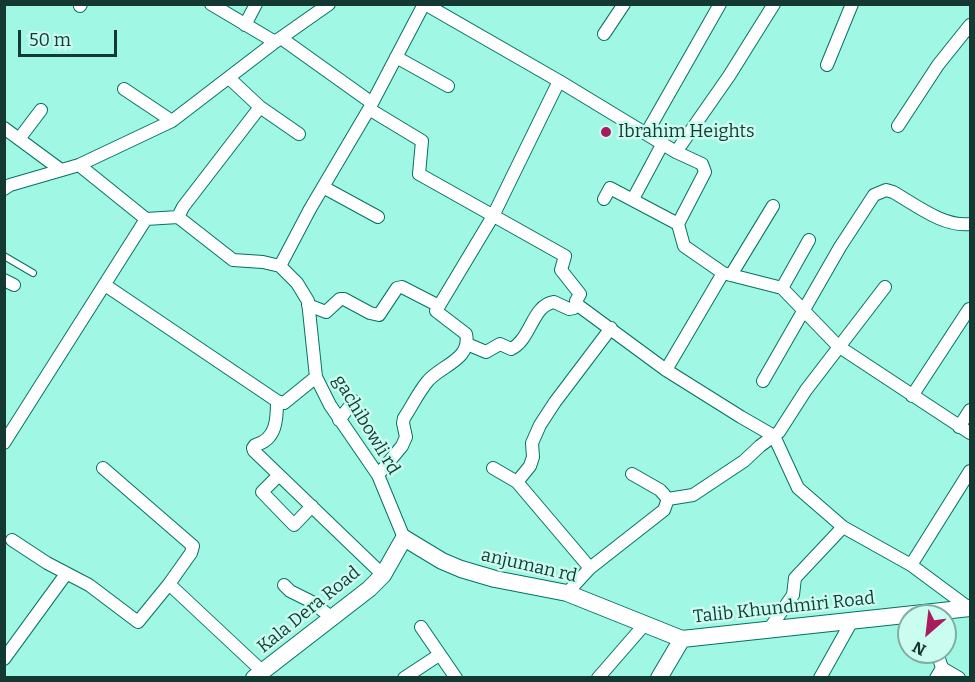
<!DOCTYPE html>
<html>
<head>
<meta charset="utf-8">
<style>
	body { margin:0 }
	#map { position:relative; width:975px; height:682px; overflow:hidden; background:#9ff7e4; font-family:Bitter,serif }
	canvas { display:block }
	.frame { position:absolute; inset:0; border:6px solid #143932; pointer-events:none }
	.north { position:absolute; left:897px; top:604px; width:60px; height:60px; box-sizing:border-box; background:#cafcf0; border:2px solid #81aea4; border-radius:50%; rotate:208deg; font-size:16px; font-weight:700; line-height:24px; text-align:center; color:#143932 }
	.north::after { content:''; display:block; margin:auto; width:21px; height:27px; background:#a81b5d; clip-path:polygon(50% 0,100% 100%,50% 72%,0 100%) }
	.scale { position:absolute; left:18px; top:30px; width:99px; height:27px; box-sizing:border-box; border:3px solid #143932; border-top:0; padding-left:8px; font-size:18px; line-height:21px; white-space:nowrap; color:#143932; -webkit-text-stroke:4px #cafcf0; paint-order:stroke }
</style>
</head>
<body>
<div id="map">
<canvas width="975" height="682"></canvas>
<div class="frame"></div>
<div class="north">N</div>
<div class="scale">50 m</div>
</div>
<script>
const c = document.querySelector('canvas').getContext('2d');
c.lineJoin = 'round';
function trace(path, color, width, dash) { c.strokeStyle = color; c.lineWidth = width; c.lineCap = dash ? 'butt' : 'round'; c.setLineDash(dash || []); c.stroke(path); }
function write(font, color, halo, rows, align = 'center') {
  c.font = font + ' Bitter,serif'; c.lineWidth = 5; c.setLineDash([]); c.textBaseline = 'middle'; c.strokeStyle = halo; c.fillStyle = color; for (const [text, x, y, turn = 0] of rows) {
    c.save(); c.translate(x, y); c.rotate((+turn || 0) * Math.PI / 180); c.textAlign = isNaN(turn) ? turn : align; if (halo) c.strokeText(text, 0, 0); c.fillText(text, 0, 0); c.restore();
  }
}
const service = new Path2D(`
	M4,256L33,273`);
const minor = new Path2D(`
	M211,4L275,42
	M425,4L559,81L676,152L702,164L705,172L678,224L684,246L723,273L782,288L838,346L970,433
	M80,6L81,4
	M245,25L256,4
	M604,34L624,4
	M281,38L372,103
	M396,57L448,86
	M827,65L852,4
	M229,78L260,107L299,134
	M124,89L172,121
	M369,109L422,141L419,174L565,256L561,270L580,294L576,301L579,306L666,370L741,417L774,436L798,488L843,527L911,565L969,608
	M898,126L938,65L970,25
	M4,128L61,170
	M646,134L720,4
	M19,139L41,110
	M676,152L729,76L774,4
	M79,165L146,219L178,217L233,260L263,262L280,266L297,283L308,301L316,377L330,405L378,475L404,538
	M323,187L378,217
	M4,189L10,185L79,165L172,121L275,42L329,4
	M604,199L610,188L678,224
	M633,199L663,143
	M178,217L183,207L260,107
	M280,266L310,209L369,109L424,4
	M731,275L773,206
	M4,280L14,285
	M105,285L277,401L284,403L316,377
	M782,288L809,240
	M308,305L326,312L340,299H344L370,313L379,315L397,288L402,287L439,306
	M467,344L486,352L500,344L511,349C531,340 532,305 554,302L569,309L574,308L577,304
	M666,370L723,273
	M763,381L840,247L874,195L886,190L893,192C916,205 943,227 970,224
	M912,396L969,309
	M277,401C277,418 277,440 255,445L253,448L254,451L383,575
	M339,420L354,401
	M959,427L970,410
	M4,443L146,219
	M103,468L193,546L191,553L169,584L263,672
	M493,468L517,482L590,568
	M279,475L262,492L294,525L312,506
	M378,475L402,446L406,437L403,423L404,418C412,406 418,393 427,382C439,366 472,360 466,334L436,311L493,216L559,81
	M517,482L530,466L533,457L532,443L540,425L555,402L611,328
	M668,499L693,495L744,461L760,446L779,432L806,390L885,287
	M12,540L47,563L89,585L138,622L169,584
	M911,565L970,471
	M284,585L290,591L312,602L332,618
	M567,593L590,568L664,510L668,499L660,490L632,474
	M421,627L456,678
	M770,628L793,595L795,578L843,527
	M4,659L66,574
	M942,668L959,678
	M404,678L439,655
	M598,678L645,624
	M820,678L853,619
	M936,678L942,668L937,652`);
const tertiary = new Path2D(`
	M254,678L369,589L383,575L404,538L442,561L461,569L495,579L567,593L682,639
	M659,678L682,639L970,608`);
const markers = [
	[606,132,6,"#a81b5d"]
];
const poiNames = [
	["Ibrahim Heights",618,132]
];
const streetNames = [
	["gachibowli rd",366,425,59],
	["anjuman rd",529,566,13],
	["Talib Khundmiri Road",784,608,-6],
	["Kala Dera Road",309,610,-39]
];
trace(service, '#057162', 8);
trace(minor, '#057162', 14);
trace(tertiary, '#057162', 18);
trace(service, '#fff', 6);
trace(minor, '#fff', 12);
trace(tertiary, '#fff', 16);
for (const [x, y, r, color] of markers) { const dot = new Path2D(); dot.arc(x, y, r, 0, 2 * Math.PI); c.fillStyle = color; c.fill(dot); trace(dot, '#cafcf0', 2); }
write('18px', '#143932', '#cafcf0', poiNames, 'left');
write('18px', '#143932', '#cafcf0', streetNames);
</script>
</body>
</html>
